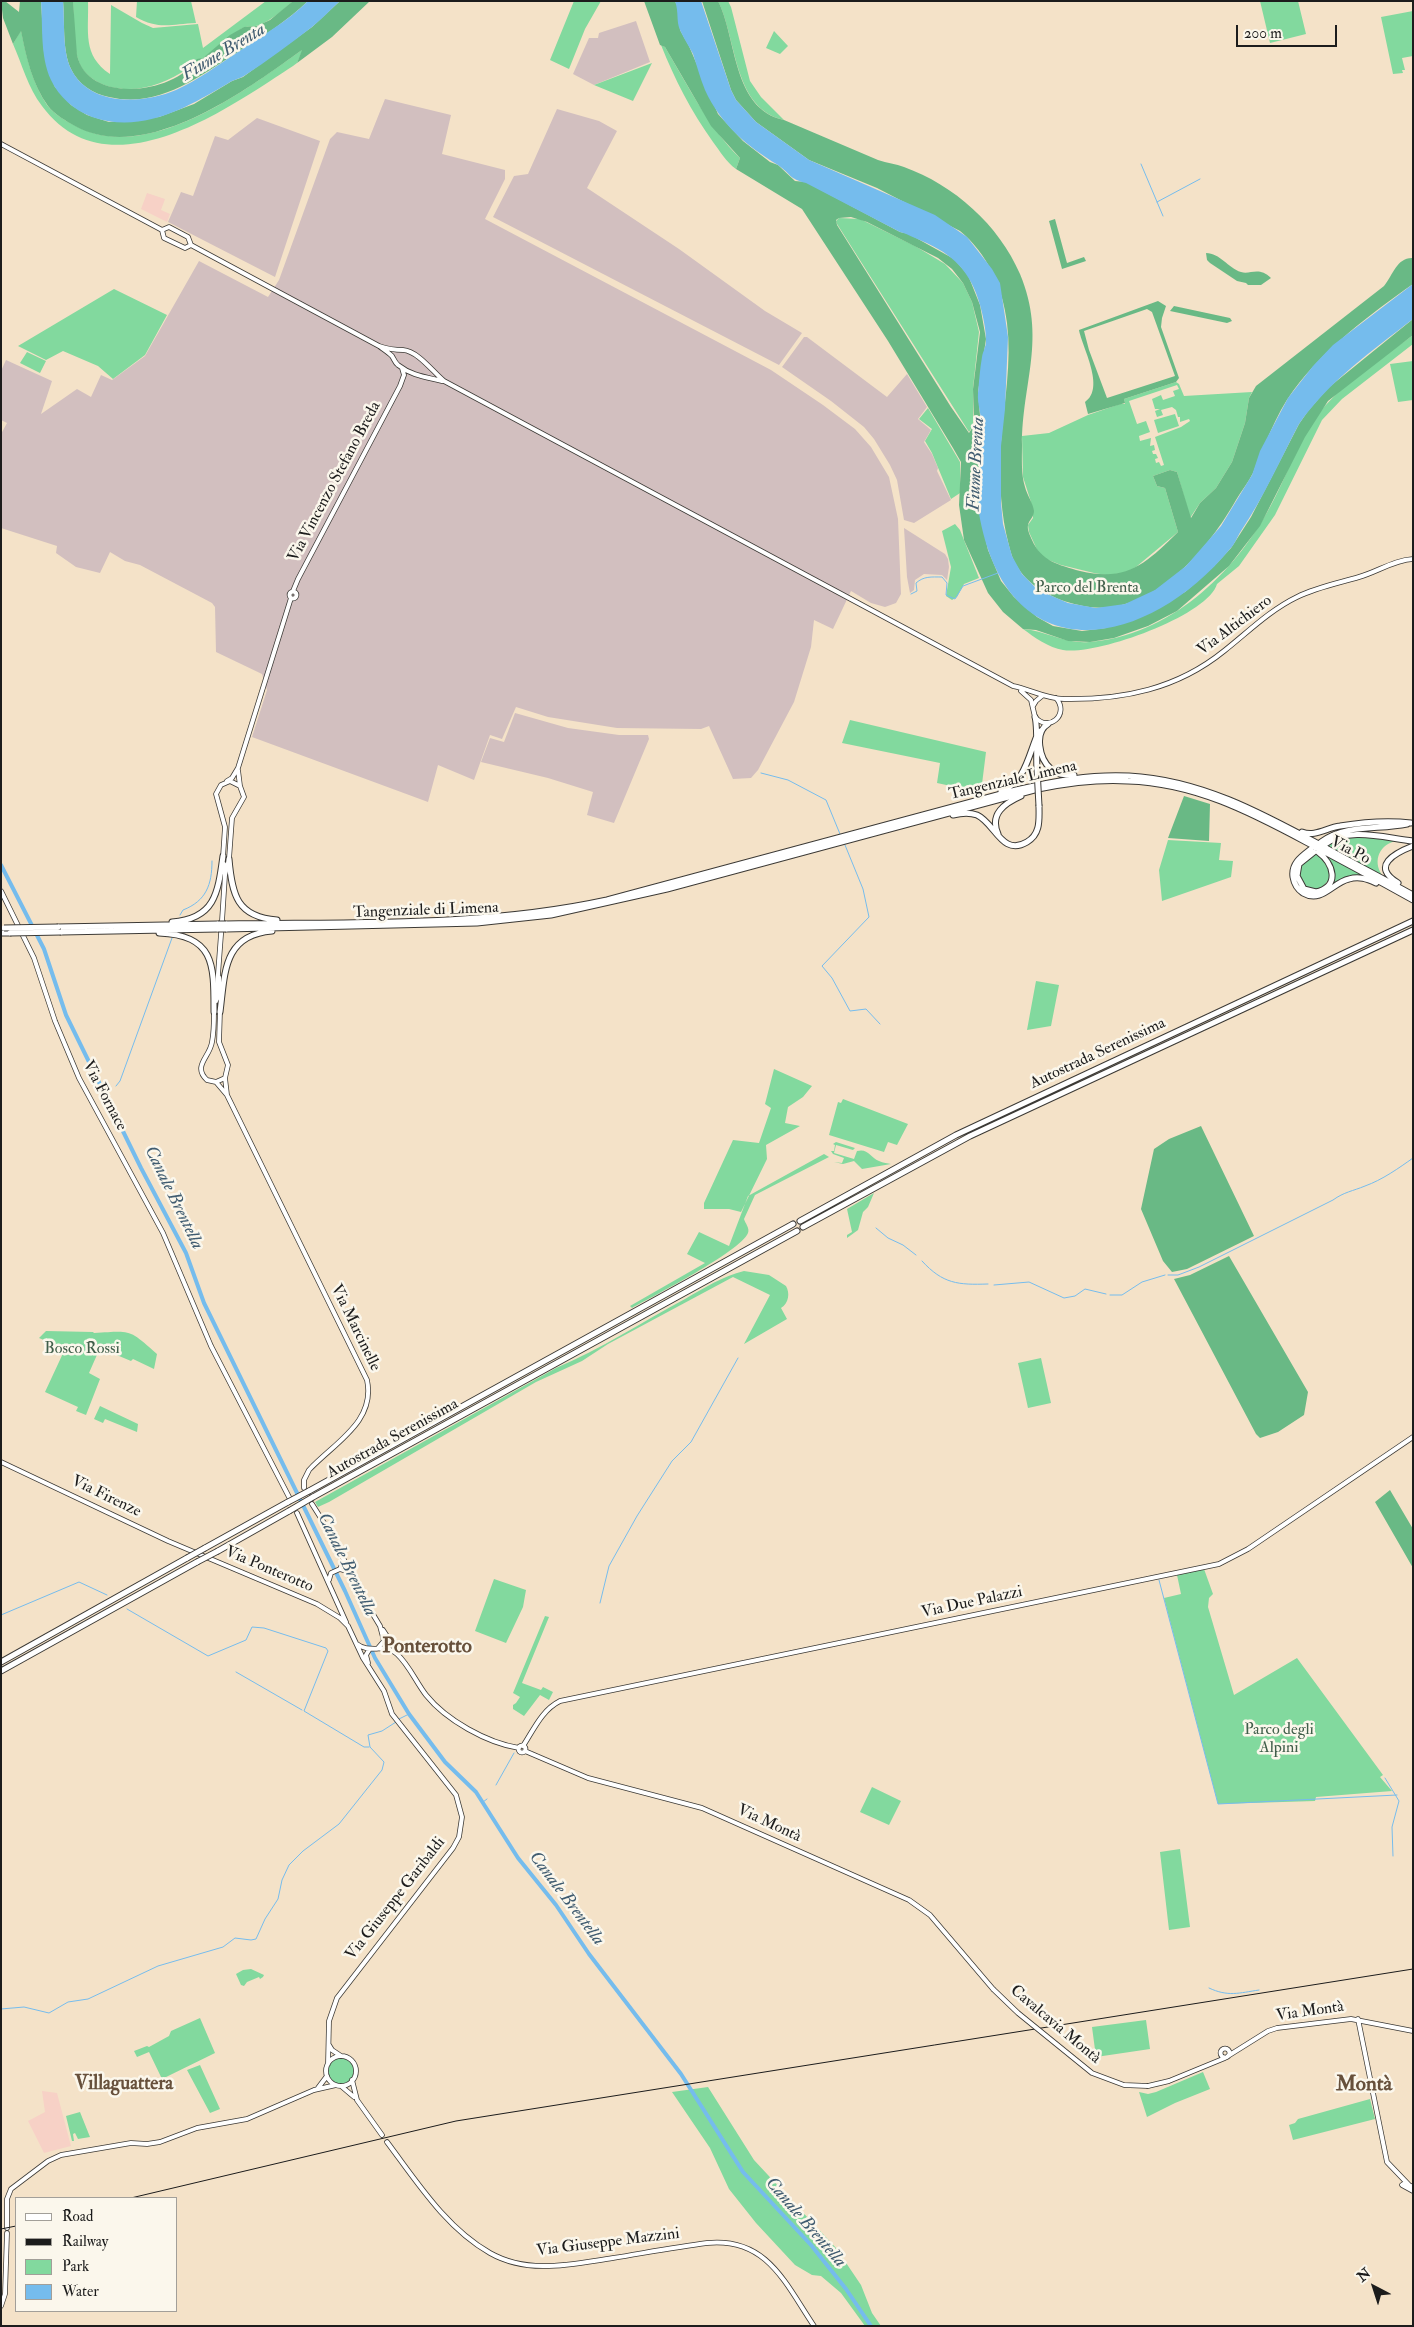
<!DOCTYPE html>
<html>
<head>
<meta charset="utf-8">
<style>
	body { margin:0 }
	#map { position:relative; width:1414px; height:2327px; overflow:hidden; background:#f4e2c8; font-family:"IM FELL Double Pica",serif }
	canvas { display:block }
	.frame { position:absolute; inset:0; border:2px solid #1c1c1c; pointer-events:none }
	.legend { position:absolute; left:15px; top:2197px; width:162px; height:115px; box-sizing:border-box; background:#fbf7ec; border:1px solid #a29f99; margin:0; padding:6px 9px; list-style:none; font-size:15px; color:#1c1c1c }
	.legend li { display:flex; align-items:center; gap:10px; height:25px }
	.legend b { width:25px; border:1px solid #a29f99 }
	.north { position:absolute; left:1349px; top:2262px; width:50px; height:50px; -webkit-text-stroke:4px #fbf7ec; paint-order:stroke; rotate:320deg; font-size:14px; font-weight:700; line-height:20px; text-align:center; color:#1c1c1c }
	.north::after { content:''; display:block; margin:auto; width:18px; height:22px; background:#1c1c1c; clip-path:polygon(50% 0,100% 100%,50% 72%,0 100%) }
	.scale { position:absolute; left:1236px; top:25px; width:101px; height:22px; box-sizing:border-box; border:2px solid #1c1c1c; border-top:0; padding-left:6px; font-size:15px; line-height:18px; white-space:nowrap; color:#1c1c1c; -webkit-text-stroke:4px #fbf7ec; paint-order:stroke }
</style>
</head>
<body>
<div id="map">
<canvas width="1414" height="2327"></canvas>
<div class="frame"></div>
<ul class="legend">
<li><b style="height:6px;background:#fff"></b>Road</li>
<li><b style="height:6px;background:#1c1c1c"></b>Railway</li>
<li><b style="height:14px;background:#82d99e"></b>Park</li>
<li><b style="height:14px;background:#75bced"></b>Water</li>
</ul>
<div class="north">N</div>
<div class="scale">200 m</div>
</div>
<script>
const c = document.querySelector('canvas').getContext('2d');
c.lineJoin = 'round';
function fill(path, color) { c.fillStyle = color; c.fill(path, 'evenodd'); }
function trace(path, color, width, dash) { c.strokeStyle = color; c.lineWidth = width; c.lineCap = dash ? 'butt' : 'round'; c.setLineDash(dash || []); c.stroke(path); }
function write(font, color, halo, rows, align = 'center') {
  c.font = font + ' "IM FELL Double Pica",serif'; c.lineWidth = 5; c.setLineDash([]); c.textBaseline = 'middle'; c.strokeStyle = halo; c.fillStyle = color; for (const [text, x, y, turn = 0] of rows) {
    c.save(); c.translate(x, y); c.rotate((+turn || 0) * Math.PI / 180); c.textAlign = isNaN(turn) ? turn : align; if (halo) c.strokeText(text, 0, 0); c.fillText(text, 0, 0); c.restore();
  }
}
const built = new Path2D(`
	M147,193L165,199L161,210L170,214L167,222L141,209Z
	M42,2091L57,2093L71,2146L44,2153L28,2121L45,2112Z`);
const industrial = new Path2D(`
	M636,21L650,62L594,85L573,74L589,38H598L599,33Z
	M385,99L451,115L442,154L505,170V179L485,219L771,370L823,405L855,429L871,447L889,477L898,519L901,594L896,603L885,607L871,603L851,591L833,629L814,620L811,647L794,702L758,770L751,778L733,779L709,726L701,729L617,728L548,717L516,707L502,739L490,735L474,780L438,765L428,802L252,737L267,690L262,674L216,652L215,607L212,603L140,565L125,561L110,552L100,573L76,567L56,553L57,546L1,528V434L7,423L1,420V371L6,360L52,381L41,414L77,389L91,397L101,375L112,380L145,356L199,261L268,297L279,280L330,139L337,132L369,139Z
	M557,109L599,121L617,131L587,188L679,249L765,311L802,333L779,365L493,217L514,176L528,174Z
	M257,118L320,141L275,277L168,222L181,192L193,196L215,136L228,140Z
	M804,337H807L887,397L907,374L927,407L918,419L931,430L924,442L932,454L938,468L937,471L951,500L914,523L904,520L897,480L890,465L874,439L864,427L831,401L782,367Z
	M904,528L945,554L948,559L949,567L947,580L942,575L924,574L915,580L914,590L910,593L907,577Z
	M515,713L568,728L619,735H648L649,739L614,823L587,815L593,792L548,778L481,762L490,738L504,742Z`);
const green = new Path2D(`
	M73,1H88C89,32 82,55 110,74L111,5L142,23L153,28L198,24L203,48L266,1H293C283,10 272,20 259,25C253,28 247,25 241,29C201,58 160,101 107,86C95,82 83,74 79,62C72,44 74,20 73,1Z
	M137,1H191L196,23C172,24 158,30 136,17Z
	M574,1H601L585,29L569,69L550,60Z
	M718,1H728L731,7L750,81L761,97L784,120C733,109 737,39 718,1Z
	M1260,1H1298L1306,34L1270,43Z
	M1413,11V56L1402,58L1405,70H1402L1403,73L1393,74L1381,17Z
	M21,30C26,55 32,83 47,105C53,113 64,120 74,125C146,166 246,90 303,49L297,63L293,66C227,109 108,195 42,106C28,88 22,64 13,44Z
	M774,31L788,46L780,54L766,48Z
	M661,45L665,47C687,84 709,128 740,158L736,169C726,162 720,151 713,142C691,111 675,80 661,45Z
	M652,63L633,101L594,85Z
	M839,218L860,219L915,246L945,264L963,283L972,302L979,332L973,388V426L969,432L837,224L836,221Z
	M114,289L167,315L145,355L113,379L98,366L63,351L46,360L18,346Z
	M1413,335V344L1342,399L1322,420L1275,515L1239,566L1217,584C1208,616 1095,656 1063,650C1049,648 1034,637 1023,629C1046,631 1065,644 1089,642C1169,636 1234,574 1270,507C1286,478 1296,446 1315,419C1339,384 1380,360 1413,335Z
	M27,352L46,361L40,373L20,363Z
	M1413,361V400L1398,402L1390,364Z
	M1176,382L1179,384L1184,396L1252,392L1249,398L1245,423L1232,462L1216,488L1200,503L1190,518L1177,472L1170,470L1153,476L1157,486L1165,488L1178,532L1136,567L1125,573L1106,575L1094,573L1061,565L1046,559L1039,554L1029,532L1028,525L1033,518L1031,502L1023,477L1022,436L1049,433L1088,415L1120,404H1125L1124,399ZM1177,385L1179,389L1173,391L1175,396L1163,400L1161,395L1152,399L1155,409H1160L1155,411L1157,417L1163,415L1161,410L1172,407L1176,410L1178,417H1180V422L1189,419L1190,421L1181,427L1155,437L1164,465L1161,466L1159,462L1156,463L1155,459L1158,458L1156,454H1153L1152,451L1155,450L1154,445L1150,446L1151,438L1140,441L1139,436L1150,432L1146,421L1137,424L1129,401Z
	M928,408L960,462V493L951,499L932,453L925,441L932,429L919,419Z
	M1175,414L1179,426L1158,433L1154,420Z
	M955,524L960,530L979,578L964,584L957,597L952,600L946,596L951,567L942,531Z
	M850,720L986,752L982,784L969,788L968,785L964,787L965,789L937,783L940,763L842,743Z
	M1361,837L1397,841C1380,843 1372,861 1382,875L1325,846L1337,838Z
	M1168,840L1221,843L1219,860L1233,861L1231,877L1162,901L1159,870Z
	M1316,852C1332,866 1337,877 1318,890L1305,887L1299,877L1301,865Z
	M1326,855L1368,878L1360,876L1328,889C1338,875 1334,868 1326,855Z
	M1036,981L1059,985L1051,1026L1027,1030Z
	M774,1069L812,1086L803,1097L788,1107L785,1123L800,1126L766,1145L767,1159L741,1212L729,1209H704V1203L733,1140L759,1143L771,1108L765,1104Z
	M843,1099L908,1124L897,1145L888,1142L884,1152L829,1135L838,1102L841,1103Z
	M836,1142L855,1148L853,1150L836,1145L834,1153L854,1159L857,1151C868,1148 870,1157 879,1161C883,1163 888,1163 891,1164L862,1169L854,1161L843,1164L834,1162L842,1163L844,1158L833,1154L831,1151H834L835,1145L833,1144Z
	M824,1154L829,1157L755,1195L744,1219C745,1223 750,1228 748,1233C741,1251 652,1297 632,1308L630,1306L705,1263L687,1254L699,1232L729,1246L748,1196Z
	M874,1193L868,1207L863,1212L858,1230L847,1238V1235L852,1232L847,1209Z
	M744,1271L769,1275L786,1286C790,1293 789,1303 781,1308L787,1319L744,1344L770,1295L733,1277L608,1344L582,1361L536,1382L329,1502L318,1507L315,1502L556,1368C601,1349 642,1322 685,1299C704,1288 723,1276 744,1271Z
	M46,1331L93,1332L94,1333C131,1331 128,1328 157,1354L154,1369L133,1359L131,1361L100,1348L89,1373L100,1379L86,1415L76,1411L78,1407L45,1392L65,1349L39,1338Z
	M1041,1358L1051,1403L1028,1408L1018,1363Z
	M100,1406L138,1424L137,1432L105,1419L103,1423L94,1419Z
	M1204,1569L1213,1594L1209,1598L1208,1607L1234,1695L1297,1658L1383,1775L1380,1777L1392,1791L1316,1797L1315,1801L1218,1804L1164,1598L1181,1594L1177,1575Z
	M494,1579L526,1590L523,1607L506,1643L475,1631Z
	M545,1616L549,1617L522,1683L541,1690L543,1687L553,1692L549,1700L540,1695L524,1716L513,1709V1705L516,1703L520,1697L513,1693Z
	M872,1787L901,1801L889,1825L860,1812Z
	M1180,1849L1190,1927L1169,1930L1160,1852Z
	M251,1969L264,1975L263,1977L260,1979L259,1977L247,1982L244,1986L241,1985L236,1974L243,1970Z
	M200,2018L215,2053L162,2079L149,2052L137,2057L134,2051L147,2046L149,2047L169,2036L171,2031Z
	M1146,2020L1150,2049L1096,2057L1092,2027Z
	M328 2071a13 13 0 1 1 26 0a13 13 0 1 1-26 0Z
	M200,2065L220,2109L210,2113L187,2070Z
	M1203,2072L1210,2089L1175,2103L1147,2117L1139,2092L1148,2094L1156,2092Z
	M708,2087L754,2160L836,2248L861,2285L872,2313L881,2326H865L841,2293L821,2276L812,2275L795,2265L756,2223L729,2189L710,2148L672,2092Z
	M1370,2099L1375,2119L1293,2140L1289,2125L1295,2123L1298,2119Z
	M80,2112L90,2137L78,2139L75,2133L73,2134L74,2141H72L66,2116Z`);
const forest = new Path2D(`
	M1,1H5L19,12L20,1H41L44,52L48,70L55,87L71,105L87,115L109,122L159,117L194,104L232,81L243,77L266,60L312,27L340,1H370L332,37L297,63L302,50C246,90 146,165 75,126C66,121 54,114 48,106C32,84 26,56 21,31L13,44L3,18Z
	M63,1H73L77,55C88,105 175,94 197,59L203,58L230,35L244,27L257,26L270,20L293,1H308C287,21 265,35 241,50C201,75 160,109 109,97C93,94 78,84 71,69C62,50 65,22 63,1Z
	M644,1H675L679,10L680,30L689,46L718,114L743,141L770,162L778,165L795,181L806,182L900,232L909,234L954,259L968,275L980,305L986,339L978,392L981,427L978,438L981,469L978,505L988,550L1001,581L1014,597L1037,617L1053,626L1082,631L1106,628L1185,592L1216,564L1231,548L1251,517L1299,424L1308,411L1328,388L1413,319V335L1328,401L1305,437L1260,526L1229,566L1177,611L1148,626L1114,638L1090,642L1068,641L1036,630L1023,629L1003,612L988,593L964,540L959,505L961,462L953,448L888,341L802,209L736,169L740,158L711,126L665,47L660,45ZM851,217L867,222L938,258L952,269L963,283L972,302L980,332L973,389L974,425L969,433L951,407L837,225L836,220L839,218Z
	M702,1H718C737,38 732,109 784,120L878,160C887,163 896,164 904,167C954,185 999,225 1020,274C1047,339 1022,382 1022,445C1022,459 1021,474 1025,487C1027,495 1033,503 1034,511C1034,517 1029,520 1028,525C1027,530 1030,535 1032,540C1041,561 1059,565 1080,571C1128,582 1145,564 1178,532L1165,488L1157,486L1153,476L1170,470L1177,472L1191,518L1200,503L1216,488L1232,462L1245,423L1249,398L1256,386L1384,286C1393,275 1397,257 1413,258V284C1369,315 1325,348 1293,391C1276,414 1264,447 1253,473C1248,483 1241,491 1236,500C1206,553 1147,622 1079,605C1055,600 1031,588 1018,568C1011,558 1009,545 1006,533C1000,503 999,473 1001,442C1004,403 1012,362 1007,323C1003,288 987,253 960,231L877,188L809,160L756,122L736,100L731,90Z
	M1055,219L1067,263L1084,257L1086,261L1062,269L1049,221Z
	M1206,253C1220,253 1228,268 1241,272C1250,275 1259,266 1271,278L1261,285H1248L1246,283L1237,281L1210,263L1207,260Z
	M1158,301L1166,306L1162,318L1161,327L1179,378L1176,382L1124,399L1125,403L1088,414L1085,402C1106,388 1082,347 1079,330ZM1147,309L1152,312L1175,376L1107,398L1089,350L1084,331Z
	M1174,306L1230,318L1232,321L1227,323L1170,311Z
	M1184,796L1210,804L1209,841L1168,838Z
	M1201,1126L1254,1236L1187,1269L1172,1272L1163,1261L1141,1209L1154,1149L1169,1139Z
	M1229,1256L1308,1392L1304,1415L1278,1432L1260,1438L1256,1434L1174,1279L1190,1275Z
	M1390,1490L1413,1529V1568L1375,1502Z`);
const water = new Path2D(`
	M41,1H63C65,22 62,50 71,69C90,107 143,104 176,90C198,80 218,65 238,52C262,35 287,22 308,1H340C330,10 322,19 312,27C290,44 267,61 244,76C239,79 232,80 227,84C186,108 142,134 92,117C74,110 59,97 51,80C40,56 43,27 41,1Z
	M675,1H701L731,90L736,100L756,122L809,160L935,215L967,237L992,269L1000,283L1008,337L1005,409L1001,446V503L1003,524L1012,556L1022,574L1038,590L1068,603L1096,608L1125,604L1155,590L1186,566L1221,526L1252,475L1260,451L1288,398L1313,366L1333,345L1413,284V319C1373,350 1329,381 1299,424C1280,460 1264,497 1241,531C1237,537 1235,544 1230,549C1148,648 1011,676 980,519C976,502 981,486 981,470C980,459 978,448 978,438C979,434 981,430 981,426C982,415 977,404 978,393C979,382 980,368 982,357C983,351 986,347 986,341C986,329 983,316 980,305C971,272 953,254 922,241C914,238 908,234 900,232L806,183C789,179 791,174 778,165C747,146 721,125 705,90C700,78 697,66 693,54C689,46 684,39 680,30C676,21 679,12 675,1Z`);
const stream = new Path2D(`
	M1141,164L1163,216
	M1157,202L1200,179
	M911,594L917,591L916,583C924,576 931,577 942,577L947,583L946,595L955,599L963,586L998,573
	M761,773L788,780L826,800L840,834
	M845,845L863,889L869,917L822,966L832,978L850,1011L866,1009L880,1024
	M180,915L183,910C206,901 212,885 212,861
	M116,1086L120,1081L172,938
	M105,1093L111,1090
	M876,1228L888,1238L903,1245L916,1255
	M922,1261C943,1284 958,1285 988,1284
	M1168,1275H1178L1199,1267L1333,1200C1344,1192 1353,1191 1365,1186C1382,1180 1399,1168 1413,1158
	M994,1285L1029,1282L1064,1298L1075,1296L1085,1289L1106,1294
	M1110,1295H1122L1142,1282L1165,1275
	M1159,1580L1218,1804L1397,1795
	M600,1603L609,1566L637,1516L672,1461L691,1442L738,1358
	M127,1609L208,1656L246,1640L252,1627L264,1628L326,1648L328,1651L304,1711L364,1747H369
	M1,1615L79,1582L107,1595
	M236,1672L302,1710
	M399,1719L409,1714
	M1385,1778L1399,1801L1392,1827L1393,1856
	M496,1785L514,1753
	M483,1802L487,1799
	M1209,1988C1228,1997 1239,1993 1259,1990
	M1,2009L24,2007L49,2013L68,2002L88,1999L158,1966L223,1947L235,1938L251,1940L256,1939L265,1919L278,1899L282,1880L289,1865L303,1851L339,1824L382,1770L384,1762L370,1747L368,1735L382,1731L396,1722`);
const canal = new Path2D(`
	M1,865L44,949L66,1015L141,1168L186,1253L204,1303L345,1591L375,1658L409,1714L445,1762L476,1792L518,1858L556,1905L589,1954L681,2074L743,2172L811,2245L846,2289L871,2326`);
const secondary = new Path2D(`
	M1,144L162,230
	M162,230L164,238L185,248L191,245
	M162,230L169,227L188,237L191,245
	M191,245L379,346C383,349 388,352 392,356C394,359 395,363 398,365C412,376 426,377 442,381
	M379,346C388,349 394,350 403,350C418,351 433,372 444,381L1013,686C1029,689 1046,699 1064,699C1123,700 1177,689 1224,651C1248,632 1270,610 1297,597C1317,587 1339,583 1359,577C1377,572 1394,560 1413,559
	M293,591L298,579L400,386L404,375L402,368
	M289.5 595a3.5 3.5 0 1 1 7 0a3.5 3.5 0 1 1-7 0Z
	M1021,691L1031,700L1035,717C1049,733 1070,714 1056,698
	M1033,706L1036,701L1042,696
	M238,770L240,786
	M227,781L232,778L238,768L291,598
	M223,857L225,827L216,794L221,785L230,781L240,786L244,797L232,818L229,859L225,875
	M1,891L34,958L55,1021L79,1078L163,1233L211,1346L289,1497
	M219,977L220,999
	M216,1001L222,921L225,875L224,864
	M214,1011C214,1021 214,1032 212,1042C210,1057 192,1066 207,1080L216,1082L225,1078L228,1065L219,1042L220,1011
	M216,1082L227,1095L225,1078
	M227,1095L367,1380C376,1422 334,1443 309,1470L304,1480V1488
	M1,1462L168,1541L317,1604L340,1618L348,1626L363,1658L384,1691L392,1714L456,1795L462,1817L459,1837L453,1848L337,1998L329,2021L328,2064
	M312,1504L331,1534L352,1576
	M297,1513L346,1622
	M340,1569L347,1571L380,1626L384,1641L378,1648
	M329,1580L331,1573L340,1569L344,1560
	M383,1630L398,1653
	M357,1644C369,1654 385,1643 397,1654C409,1665 416,1682 426,1695C446,1720 487,1743 519,1748
	M368,1663L366,1655L369,1650
	M518.5 1749a3.5 3.5 0 1 1 7 0a3.5 3.5 0 1 1-7 0Z
	M523,1746C534,1729 542,1710 560,1701L1219,1564L1248,1549L1413,1437
	M525,1751L588,1778L702,1808L909,1900L930,1915L993,1989
	M1358,2019L1387,2162L1409,2185
	M329,2045L332,2050L341,2056
	M1220.5 2053a4.5 4.5 0 1 1 9 0a4.5 4.5 0 1 1-9 0Z
	M1228,2056L1268,2031L1277,2028L1351,2019L1413,2031
	M326 2071a15 15 0 1 1 30 0a15 15 0 1 1-30 0Z
	M352,2080L357,2100L382,2135
	M341,2086L354,2097
	M1148,2086L1169,2081L1225,2058
	M318,2088L327,2076
	M387,2142C417,2182 446,2228 490,2253C529,2275 572,2264 613,2258C644,2253 676,2247 707,2243C767,2237 785,2283 814,2326
	M1413,2187L1405,2183L1402,2185L1413,2191
	M7,2228V2199L11,2189L48,2161L61,2155L131,2143L147,2144L160,2142L197,2128L247,2119L314,2090L336,2085
	M1,2306L5,2294L7,2233`);
const highway = new Path2D(`
	M1035,717C1038,727 1036,756 1037,769
	M1048,724C1034,732 1039,759 1051,769C1057,775 1065,775 1074,775
	M1001,791C1026,783 1029,752 1039,731
	M953,815C961,813 969,812 977,815C995,823 1002,857 1027,842C1041,834 1039,819 1039,806
	M1302,832C1315,837 1326,828 1340,826C1364,822 1387,820 1411,823
	M998,834C989,814 1005,803 1021,796
	M1321,842C1345,824 1378,830 1407,824
	M1324,845C1349,826 1384,838 1413,841
	M1311,849C1302,856 1291,863 1293,877C1294,883 1297,889 1303,893C1322,904 1333,882 1349,879C1359,876 1367,879 1376,883
	M1314,852L1299,864L1297,876L1304,889L1316,892C1341,886 1333,863 1318,852
	M229,859C232,895 237,917 277,920
	M1398,883C1370,866 1395,853 1413,846
	M172,922C215,919 218,893 223,856
	M226,924C352,922 483,927 607,900L1016,790C1054,781 1090,774 1129,776C1202,780 1263,814 1326,848C1355,864 1384,879 1413,895
	M58,927L218,924
	M226,929L477,923L551,915L667,889L1038,789C1068,783 1098,779 1128,781C1194,783 1250,812 1306,842C1342,861 1377,880 1413,900
	M61,932L218,929
	M1,933H10
	M159,933C215,935 214,965 214,1012
	M220,1012C225,973 223,935 272,931
	M800,1221L956,1135L1413,921
	M803,1227L970,1136L1413,930
	M309,1491L793,1224
	M313,1497L797,1231
	M205,1548L288,1502
	M218,1551L289,1511
	M1,1662L187,1558
	M1,1671L197,1562`);
const rail = new Path2D(`
	M131,2198L456,2121L1413,1969
	M1,2229L16,2226`);
const secondaryBridge = new Path2D(`
	M993,1989L1018,2013L1092,2073L1124,2085L1148,2086`);
const highwayBridge = new Path2D(`
	M1037,769L1039,806
	M218,924H226
	M4,928L58,927
	M218,929H226
	M10,933L61,932
	M288,1502L309,1491
	M289,1511L313,1497
	M187,1558L205,1548
	M197,1562L218,1551`);
const streetNames = [
	["Via Vincenzo Stefano Breda",335,482,-62],
	["Via Altichiero",1235,626,-37],
	["Tangenziale Limena",1013,781,-13],
	["Via Po",1350,851,28],
	["Tangenziale di Limena",426,911,-2],
	["Autostrada Serenissima",1098,1054,-25],
	["Via Fornace",104,1096,62],
	["Via Marcinelle",355,1328,64],
	["Autostrada Serenissima",393,1439,-29],
	["Via Firenze",106,1497,26],
	["Via Ponterotto",269,1570,23],
	["Via Due Palazzi",972,1603,-12],
	["Via Montà",769,1824,25],
	["Via Giuseppe Garibaldi",396,1899,-52],
	["Via Montà",1310,2012,-8],
	["Cavalcavia Montà",1055,2025,40],
	["Via Giuseppe Mazzini",608,2243,-7]
];
const parkNames = [
	["Parco del Brenta",1087,589],
	["Bosco Rossi",82,1350],
	["Parco degli",1279,1731],
	["Alpini",1279,1749]
];
const waterNames = [
	["Fiume Brenta",224,53,-31],
	["Fiume Brenta",977,464,-87],
	["Canale Brentella",173,1198,64],
	["Canale Brentella",346,1565,64],
	["Canale Brentella",566,1899,53],
	["Canale Brentella",805,2223,49]
];
const quarterNames = [
	["Villaguattera",124,2085]
];
const districtNames = [
	["Ponterotto",427,1647],
	["Montà",1364,2085]
];
fill(built, '#f7d1c6');
fill(industrial, '#d2bfbf');
fill(green, '#82d99e');
fill(forest, '#69b985');
fill(water, '#75bced');
trace(stream, '#75bced', 1);
trace(canal, '#75bced', 4);
trace(secondary, '#3c3a36', 5.5);
trace(highway, '#3c3a36', 7);
trace(secondary, '#fff', 4);
trace(highway, '#fff', 5);
trace(rail, '#1c1c1c', 1);
trace(secondaryBridge, '#3c3a36', 5.5, []);
trace(highwayBridge, '#3c3a36', 7, []);
trace(secondaryBridge, '#fff', 4);
trace(highwayBridge, '#fff', 5);
write('16px', '#1c1c1c', '#fbf7ec', streetNames);
write('16px', '#405e4a', '#fbf7ec', parkNames);
write('italic 18px', '#405c70', '#fbf7ec', waterNames);
write('bold 19px', '#67503b', '#fbf7ec', quarterNames);
write('bold 21px', '#67503b', '#fbf7ec', districtNames);
</script>
</body>
</html>
